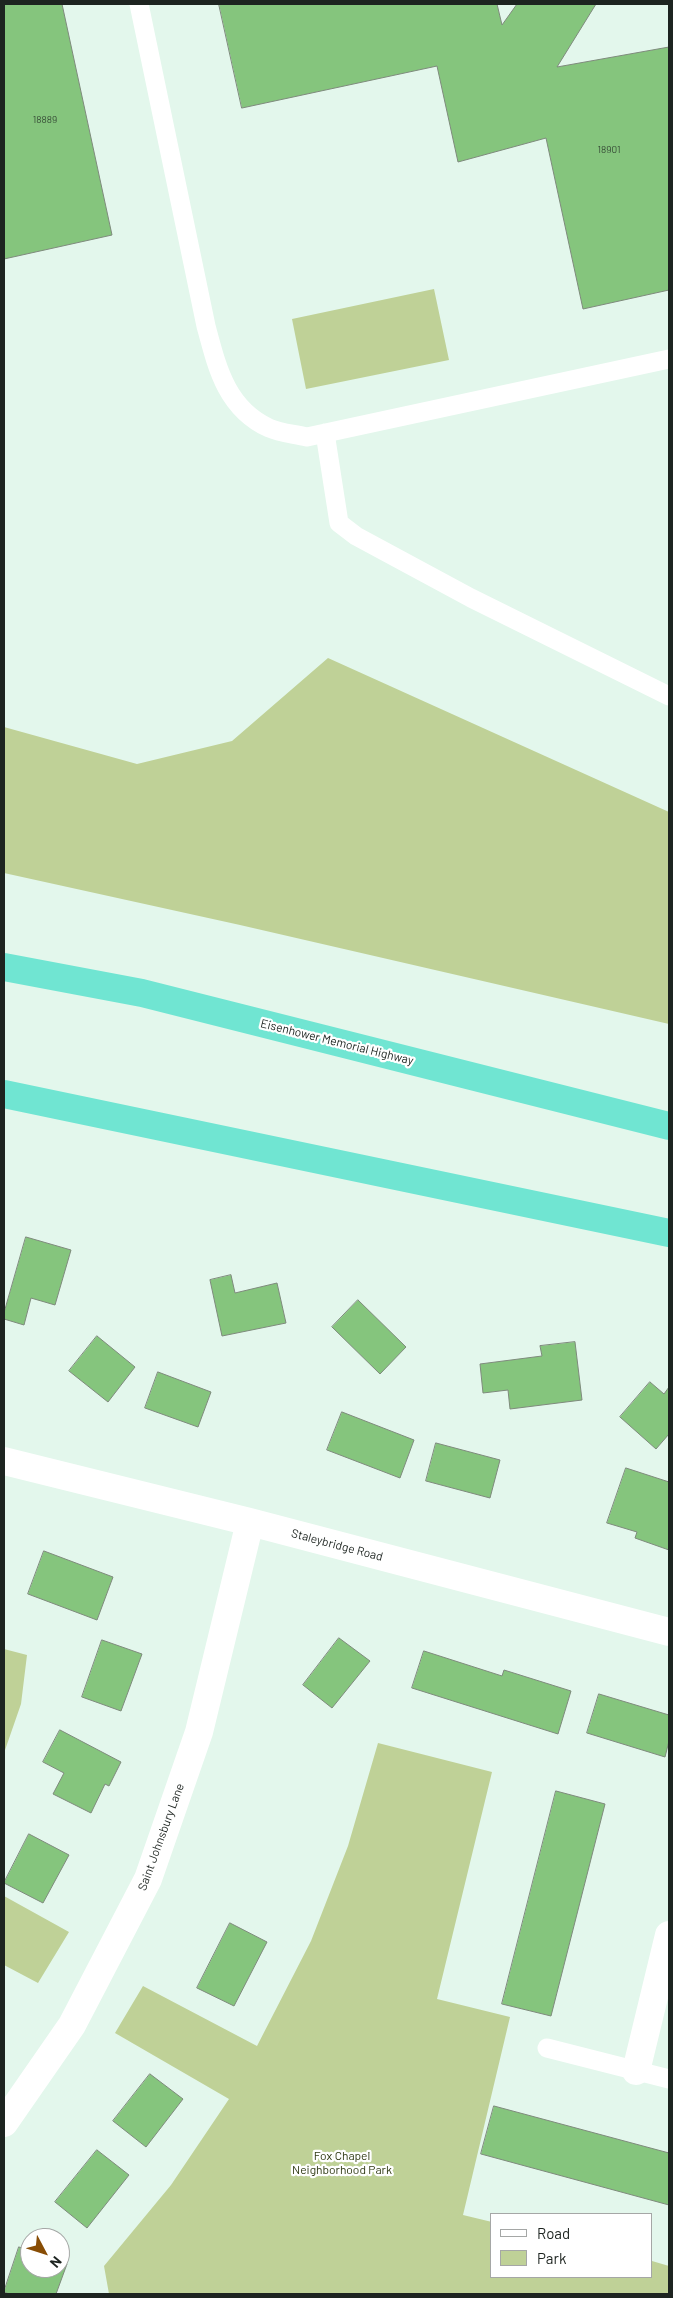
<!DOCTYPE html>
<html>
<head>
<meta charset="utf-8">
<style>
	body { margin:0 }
	#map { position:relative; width:673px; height:2298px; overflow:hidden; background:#e3f7ec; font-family:Barlow,sans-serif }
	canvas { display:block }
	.frame { position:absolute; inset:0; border:5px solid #1d2420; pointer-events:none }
	.legend { position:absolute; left:490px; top:2213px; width:162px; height:65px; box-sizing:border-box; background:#fff; border:1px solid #a5a7a6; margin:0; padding:6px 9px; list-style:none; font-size:15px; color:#1d2420 }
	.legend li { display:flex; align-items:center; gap:10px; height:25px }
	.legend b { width:25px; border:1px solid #a5a7a6 }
	.north { position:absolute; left:20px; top:2228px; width:50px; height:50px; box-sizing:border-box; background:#fff; border:1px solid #a5a7a6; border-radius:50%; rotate:130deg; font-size:14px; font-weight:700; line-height:20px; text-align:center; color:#1d2420 }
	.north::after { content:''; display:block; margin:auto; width:18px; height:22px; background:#884d05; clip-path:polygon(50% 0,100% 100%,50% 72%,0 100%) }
</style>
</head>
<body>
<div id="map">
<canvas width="673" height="2298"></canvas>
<div class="frame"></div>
<ul class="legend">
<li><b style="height:6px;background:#fff"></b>Road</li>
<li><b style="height:14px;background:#bfd197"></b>Park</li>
</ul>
<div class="north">N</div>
</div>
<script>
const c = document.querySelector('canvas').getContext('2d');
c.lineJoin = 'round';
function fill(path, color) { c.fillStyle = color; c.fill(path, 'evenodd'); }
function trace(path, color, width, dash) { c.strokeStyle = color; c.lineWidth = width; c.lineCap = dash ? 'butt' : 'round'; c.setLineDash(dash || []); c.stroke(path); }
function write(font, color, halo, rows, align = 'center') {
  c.font = font + ' Barlow,sans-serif'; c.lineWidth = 4.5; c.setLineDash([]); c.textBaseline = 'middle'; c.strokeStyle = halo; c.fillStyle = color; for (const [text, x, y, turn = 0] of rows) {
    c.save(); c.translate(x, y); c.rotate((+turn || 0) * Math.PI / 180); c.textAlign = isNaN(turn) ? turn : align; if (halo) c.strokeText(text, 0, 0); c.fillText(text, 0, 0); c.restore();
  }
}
const green = new Path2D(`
	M434,289L449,360L306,389L292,319Z
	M328,658L669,812V1024L240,925L4,873V727L137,764L232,741Z
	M4,1649L27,1655L21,1704L4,1753Z
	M378,1743L492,1772L437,1999L510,2017L463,2215L492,2222V2277H652V2261L669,2266V2294H109L104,2266L171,2185L229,2099L115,2033L143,1986L257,2046L311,1941L348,1846Z
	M4,1896L69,1932L38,1983L4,1965Z`);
const building = new Path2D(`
	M4,4H62L112,235L4,259Z
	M219,4H497L502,25L517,4H596L557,67L669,47V290L583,309L546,138L458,162L437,66L242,108Z
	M26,1237L71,1250L55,1305L31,1298L24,1325L4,1319V1313Z
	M231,1275L235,1293L277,1283L286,1323L222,1336L210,1280Z
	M358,1300L406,1347L380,1374L332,1327Z
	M97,1336L135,1367L108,1402L69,1371Z
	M575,1342L582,1400L510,1409L508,1390L483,1393L480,1364L542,1356L540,1346Z
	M158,1372L211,1392L198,1427L145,1408Z
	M650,1382L664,1394L669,1387V1434L656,1449L620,1417Z
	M342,1412L414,1440L400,1478L327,1450Z
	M436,1443L500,1460L490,1498L426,1481Z
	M626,1468L669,1482V1550L635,1538L637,1532L607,1523Z
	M44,1551L113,1577L97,1620L28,1594Z
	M339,1638L370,1661L332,1708L303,1685Z
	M102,1640L142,1654L121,1711L82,1697Z
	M424,1651L502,1676L504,1670L571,1691L558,1734L412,1688Z
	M599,1694L669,1715V1741L665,1757L587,1733Z
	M60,1730L121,1762L109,1786L105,1784L91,1813L53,1794L64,1773L43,1762Z
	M556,1791L605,1804L551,2016L502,2004Z
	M29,1834L69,1855L43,1903L4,1883Z
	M230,1923L267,1942L234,2006L197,1988Z
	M150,2074L183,2099L146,2147L113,2121Z
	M494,2106L669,2153V2205L481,2154Z
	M97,2150L129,2175L87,2228L55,2202Z
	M19,2247L30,2251V2268H60V2262L67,2264L56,2294H9L4,2292Z`);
const service = new Path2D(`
	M139,4L206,326C217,367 226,408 269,428C280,433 295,434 307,437L669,359
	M325,433L339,523L356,536L471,598L669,696
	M547,2048L669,2079`);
const minor = new Path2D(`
	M4,1461L250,1522L669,1632
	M636,2071L669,1935
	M4,2123L72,2025L148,1879L199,1732L250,1522`);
const motorway = new Path2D(`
	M4,967L142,993L669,1126
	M4,1094L669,1233`);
const numberNames = [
	["18889",45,120],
	["18901",609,150]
];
const streetNames = [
	["Eisenhower Memorial Highway",337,1042,14],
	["Staleybridge Road",337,1545,15],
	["Saint Johnsbury Lane",161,1837,-70]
];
const parkNames = [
	["Fox Chapel",342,2156],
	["Neighborhood Park",342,2170]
];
fill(green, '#bfd197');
fill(building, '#85c57d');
trace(building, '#7e8a7c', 1);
trace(service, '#fff', 19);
trace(minor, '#fff', 28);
trace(motorway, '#70e5d2', 28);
write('10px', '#374c37', null, numberNames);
write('12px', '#1d2420', '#fff', streetNames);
write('12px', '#2f3913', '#fff', parkNames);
</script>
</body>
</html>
